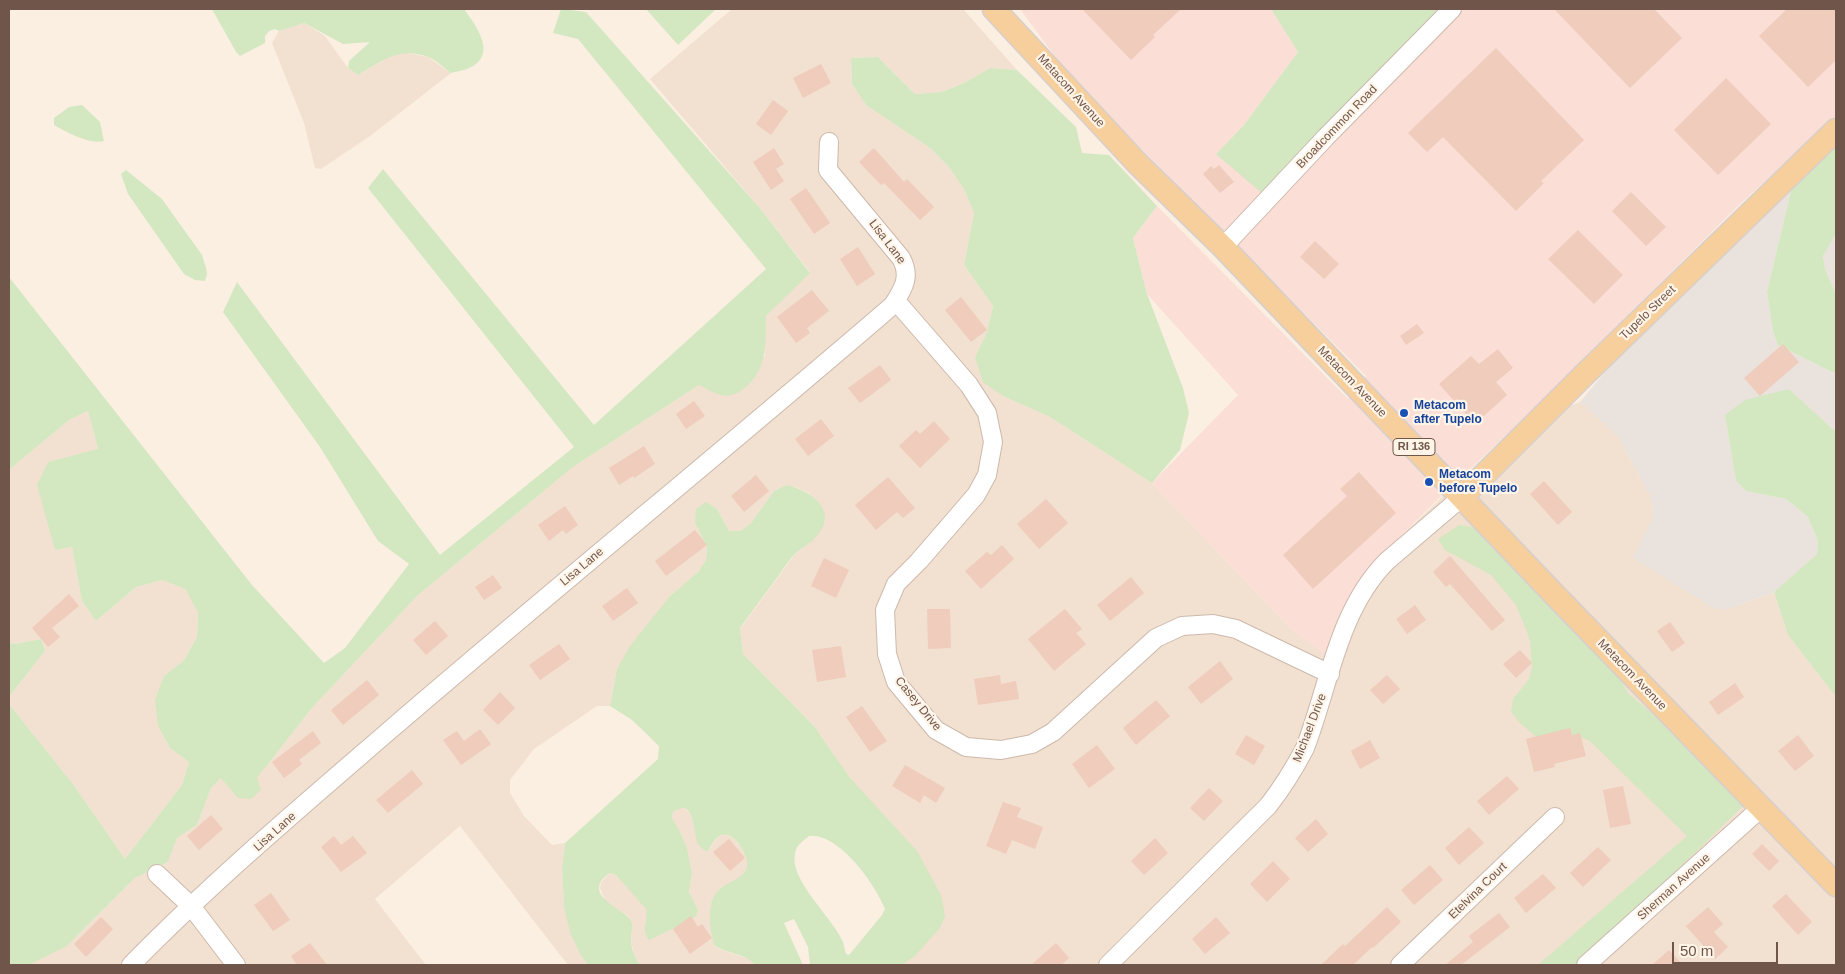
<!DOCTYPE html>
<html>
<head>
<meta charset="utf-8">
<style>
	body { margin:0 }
	#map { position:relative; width:1845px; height:974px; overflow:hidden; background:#fbefe2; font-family:Helvetica,sans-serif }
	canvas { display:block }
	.frame { position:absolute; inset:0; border:10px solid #70554a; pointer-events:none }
	.scale { position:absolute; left:1672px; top:942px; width:106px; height:22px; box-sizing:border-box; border:2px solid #70554a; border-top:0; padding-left:6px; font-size:15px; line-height:18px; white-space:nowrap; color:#70554a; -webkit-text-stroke:4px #fef4e7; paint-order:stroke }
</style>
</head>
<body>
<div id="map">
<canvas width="1845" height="974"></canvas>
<div class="frame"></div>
<div class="scale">50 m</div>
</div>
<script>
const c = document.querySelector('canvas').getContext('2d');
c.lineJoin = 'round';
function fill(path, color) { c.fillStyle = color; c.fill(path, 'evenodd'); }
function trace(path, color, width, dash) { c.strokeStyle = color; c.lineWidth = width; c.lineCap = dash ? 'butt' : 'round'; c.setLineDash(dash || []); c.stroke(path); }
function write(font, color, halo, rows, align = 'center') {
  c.font = font + ' Helvetica,sans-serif'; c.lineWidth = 4.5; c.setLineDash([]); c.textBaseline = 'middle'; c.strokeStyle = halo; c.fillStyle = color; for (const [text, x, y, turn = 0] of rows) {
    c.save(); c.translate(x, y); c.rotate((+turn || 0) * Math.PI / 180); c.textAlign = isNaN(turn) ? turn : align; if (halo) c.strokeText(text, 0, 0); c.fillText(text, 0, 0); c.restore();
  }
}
const residential = new Path2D(`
	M732,9H963L1017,70L990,68L966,82L942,92L915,94L878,57L851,58L852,84L866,105L930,148L949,167L964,189L974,213L964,265L993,306L987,332L975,357L1003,396L1050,417L1152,483L1292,630L1389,548L1515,427L1580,402L1618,436L1649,494L1653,507L1651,521L1728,609L1774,592L1788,635L1836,697V965H901L913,958L851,779L814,726L743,654L740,629L795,554L816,537L809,493L798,488L786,485L774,491L751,523L741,531H729L717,509L695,523L707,547L706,560L699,571L670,596L617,669L610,706H597L534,749L510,780V793L524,816L552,845L565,843L562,868L564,907L581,956L588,965H568L460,826L375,899L426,965H28L77,936L135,878L168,862L177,838L197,825L211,788L221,778H257L312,708L417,596L573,467L699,385L722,395L765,356L766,316L810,272L759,207L650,79Z
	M304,23L325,36L348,68L358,75L391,56L403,52L428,57L451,73L370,136L321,169L315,168L304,123L272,43L279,31Z
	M88,411L98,450L48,462L55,550L72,547L82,601L96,621L136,587L162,580L185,589L198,611L197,637L184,660L164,676L158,726L170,748L189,762L182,785L125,859L73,784L9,704V697L45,651L41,639L15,644L9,643V470L69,420Z
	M678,808H684L689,812L692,818L699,845L707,852L718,837L723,834L730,836L735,840L744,850L748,862L747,869L739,879L720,888L710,912L713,939L714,945L719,949L750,959L755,965H640L634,954L631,941L632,922L628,916L605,901L600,888L601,882L610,873L616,875L642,903L646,909L647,915L645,922L698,910L689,893L692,873L687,848L679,829L672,818L673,812Z`);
const commercial = new Path2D(`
	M1020,9H1271L1298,52L1244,125L1216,154L1443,9H1836V116L1740,204L1515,427L1439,498L1389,548L1328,657L1292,630L1152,483L1238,395L1147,294L1133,238L1157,206L1348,399L1366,376L1071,78Z`);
const industrial = new Path2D(`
	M1791,191L1767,292L1773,332L1778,345L1836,374V432L1789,389L1725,415L1736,481L1746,491L1786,499L1808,517L1818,541L1817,554L1774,592L1728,609H1715L1633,558L1651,521L1653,507L1649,494L1618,436L1580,402L1625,348Z
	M1835,233H1836V294L1825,269L1823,256Z`);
const green = new Path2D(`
	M212,9H464C474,23 497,52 473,66C467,70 458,71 451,73C444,68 436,60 428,57C399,46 382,61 358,75L348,68L349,61L370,42L343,44L304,23L279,31L275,29L269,31L265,36V43L240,56L236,52Z
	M561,9L586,12L759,207L810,273L766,316C766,344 768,371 742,390C736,394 729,397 721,395C713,393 706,388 699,385L573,467L417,596L312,708L257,778L261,790L251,799L238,798L221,778L211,788L197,825L177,838L168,862L135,878L67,946L28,965H9V704L73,784L125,859L182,785L189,762L170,748L158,726L155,700L164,676L184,660L197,637L198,612L185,589L162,580L136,587L96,621L82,601L72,547L55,550L37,485L48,462L98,449L88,411L69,420L9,470V277L252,585L324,663L345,648L409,564L378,541L320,447L223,312L237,282L440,555L574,447L368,188L383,169L594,425L766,269L578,39L553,33Z
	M646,9H716L678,45Z
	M1271,9H1443L1263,194L1216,154L1244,125L1298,52Z
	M878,57L915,94L942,92L966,82L990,68L1017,70L1076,127L1082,153L1109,155L1157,206L1133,238L1147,294L1183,388L1189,413L1180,450L1152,483L1050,417L1003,396L983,382L975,357L987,332L993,306L964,265L974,213L964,189L949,167L930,148L866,105L852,84L851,58Z
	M82,105L100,122L104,141C90,145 66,132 54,125V118L69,107Z
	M1836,146V233L1823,256L1825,269L1836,294V374L1778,345L1773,332L1767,292L1791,191Z
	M126,170L162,199L202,255L206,268L207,274L205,281L195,280L184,274L128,194L121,174Z
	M1789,389L1836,432V697L1788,635L1774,592L1817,554L1818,541L1808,517L1786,499L1746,491L1736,481L1725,415L1745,400Z
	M786,485C811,490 840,511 816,537C810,544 801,548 795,554C788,561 782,571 776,579C764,595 752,612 740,628L743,654L814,726L851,779L917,851L941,895L945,916L940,928L913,958L901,965H810L808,947L794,919L784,923L803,965H755C746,953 726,954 714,945C710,928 705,900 721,888C730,881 743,879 747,867C750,855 731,826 718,837C714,840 710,848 707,852C704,850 700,847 698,844C693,833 695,796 673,812L672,818L679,829L687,848L692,873L689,892L698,910L696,916L691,920L649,940C641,930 648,920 646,909L616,875L610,873C607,875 603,878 601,881C590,901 629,910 632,923C633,928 631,934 631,939C631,949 635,957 640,965H588L581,956L570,932L564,907L562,868L565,843L658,759L659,746L632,720L610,706L617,669L630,646L670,596L699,571L706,560L707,547L695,523L696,509L706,502L717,509L729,531H741L751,523L774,491ZM809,836C839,833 875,884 885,909L882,915L849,955L846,954C845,950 844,946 843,942C834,919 789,880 795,854C796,845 802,842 809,836Z
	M1459,525L1472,527L1494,542L1602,651L1629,694L1649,711L1744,805L1635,911L1575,965H1538L1687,836L1590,741L1578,736L1539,739L1519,722L1511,712L1513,699L1529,679L1532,667L1530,641L1526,629L1516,605L1491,575L1445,550L1438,539Z
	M41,639L45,651L9,697V643L15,644Z`);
const building = new Path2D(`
	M1082,9H1181L1153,35L1155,37L1131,60Z
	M1554,9H1654L1682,38L1630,88Z
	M1787,9H1836V60L1808,87L1759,36Z
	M1496,48L1584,140L1541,181L1544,183L1516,211L1443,137L1427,152L1408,133Z
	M821,64L831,83L803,98L793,78Z
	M1726,78L1771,124L1718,175L1674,130Z
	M773,100L788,111L771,135L756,124Z
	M774,148L784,164L776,169L784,181L771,190L753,162Z
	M874,148L904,182L907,179L934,207L920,220L884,183L881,185L859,162Z
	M1219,165L1234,182L1220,193L1203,174L1211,166L1214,169Z
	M806,188L830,223L814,234L790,199Z
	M1631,192L1666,227L1646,246L1612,211Z
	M1578,230L1623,275L1594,304L1548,259Z
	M1315,241L1339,264L1324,279L1300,257Z
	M858,247L875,274L857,286L840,259Z
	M812,290L829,311L807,328L810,333L796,343L777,317Z
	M961,297L987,330L971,342L945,310Z
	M1417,324L1424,333L1406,345L1400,336Z
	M1783,344L1799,362L1760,396L1744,378Z
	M1498,349L1513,368L1496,382L1507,395L1475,424L1439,384L1471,356L1479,364Z
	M880,365L891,380L860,403L848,388Z
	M694,401L705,416L686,429L676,414Z
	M821,419L834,436L808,456L795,439Z
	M934,421L950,439L920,468L899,446L916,430L920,434Z
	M644,446L655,464L634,478L633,476L619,485L609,468Z
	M1359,472L1396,513L1313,589L1283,555L1347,496L1340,489Z
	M756,475L769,491L744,512L731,496Z
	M888,477L915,508L903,518L897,512L876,530L855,505Z
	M1544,481L1572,512L1558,525L1530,494Z
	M1046,499L1068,523L1039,549L1017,524Z
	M565,506L578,525L566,534L563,530L549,541L538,525Z
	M695,530L707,545L666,576L655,561Z
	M1002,545L1014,559L981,589L965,571L987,552L991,555Z
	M1450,556L1505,620L1492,631L1450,584L1446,587L1433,572Z
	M824,558L849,570L836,598L811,586Z
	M493,575L502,588L484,600L475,587Z
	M1131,577L1144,593L1110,621L1097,605Z
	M627,588L638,603L613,621L602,606Z
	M69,594L79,606L52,628L60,637L48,647L32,628Z
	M1415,605L1426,620L1407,634L1396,619Z
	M927,609H950L951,648L928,649Z
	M1065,609L1082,629L1076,633L1086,644L1054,671L1028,639Z
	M435,621L448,636L426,655L413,640Z
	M1670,622L1685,643L1672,652L1657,631Z
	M559,644L570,659L540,680L529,665Z
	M841,646L846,677L817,682L812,650Z
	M1520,650L1532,663L1516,678L1503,664Z
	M1220,661L1233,679L1201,704L1188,687Z
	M1000,675L1001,684L1016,681L1019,699L978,705L974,679Z
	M1387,675L1400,689L1383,704L1370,690Z
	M367,680L379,695L343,725L331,710Z
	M1735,683L1744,697L1718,715L1709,702Z
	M500,692L515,708L498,725L483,710Z
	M1156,700L1170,716L1136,745L1123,728Z
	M862,706L887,741L870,752L846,717Z
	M1570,728L1572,735L1580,733L1586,756L1554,764L1555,767L1534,772L1526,739Z
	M480,729L491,744L461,765L443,740L457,731L464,741Z
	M313,731L321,743L299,760L302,764L284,778L272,762Z
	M1246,735L1265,746L1254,765L1235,754Z
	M1798,735L1814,756L1795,771L1778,751Z
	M1370,740L1380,758L1360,769L1351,751Z
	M1097,745L1115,769L1089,788L1072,764Z
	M905,765L945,788L936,803L924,795L920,803L892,786Z
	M412,770L423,784L388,813L376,800Z
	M1507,776L1519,789L1489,815L1477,801Z
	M1623,786L1631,824L1610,828L1603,790Z
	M1209,788L1223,801L1204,821L1190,808Z
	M1003,802L1021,808L1017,817L1043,827L1035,849L1012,840L1006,854L986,846Z
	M211,815L223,829L199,850L187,836Z
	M1316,819L1328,834L1308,852L1295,838Z
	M1469,827L1484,843L1459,865L1445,848Z
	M334,836L341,845L353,836L367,853L341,872L321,847Z
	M1155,838L1168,853L1144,875L1131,861Z
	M729,839L745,858L730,871L713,852Z
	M1762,844L1779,861L1769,871L1752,854Z
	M1598,847L1611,860L1583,887L1570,873Z
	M1273,861L1290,879L1267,902L1250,884Z
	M1430,865L1443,880L1414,905L1401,890Z
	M1543,874L1556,888L1526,913L1514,898Z
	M271,893L290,920L273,931L254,905Z
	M1786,894L1812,922L1798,935L1772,906Z
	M1387,907L1401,922L1373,948L1372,947L1353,965H1321L1343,944L1345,946Z
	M1708,907L1723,924L1714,932L1728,947L1715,959L1686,926Z
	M1499,913L1510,927L1461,965H1445L1473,942L1469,936Z
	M691,916L698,927L702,924L712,938L690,954L673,929Z
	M101,917L113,929L86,957L74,944Z
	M1216,917L1230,933L1205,954L1192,939Z
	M310,943L327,965H297L291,956Z
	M1056,943L1069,958L1061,965H1031Z
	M1669,950L1683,965H1652Z`);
const minor = new Path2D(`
	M1223,247L1326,137L1452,9
	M896,301L969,385L987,413L993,442L987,475L976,495L919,561L896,584L885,610L887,654L896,682L936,730L966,747L1001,750L1032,744L1053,732L1156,638L1182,626L1213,624L1236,629L1330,674
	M157,874L191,906L236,965
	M131,965C212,882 302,806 390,730C556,587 727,448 893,305C904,288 911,276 901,258L828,170L829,142
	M1108,965L1268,806C1283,787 1294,769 1305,748C1329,686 1338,610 1387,561L1462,497
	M1400,965L1555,817
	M1586,965L1761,808`);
const major = new Path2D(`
	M994,9L1138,164L1223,247L1550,590L1836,885
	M1462,497L1583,376L1836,130`);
const markers = [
	[1404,413,5,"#1a4fb4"],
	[1429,482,5,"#1a4fb4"]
];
const shields = [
	[1414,447,42]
];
const shieldNames = [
	["RI 136",1414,447]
];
const streetNames = [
	["Metacom Avenue",1071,91,48],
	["Broadcommon Road",1337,127,-46],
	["Lisa Lane",887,242,53],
	["Tupelo Street",1648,313,-44],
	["Metacom Avenue",1352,382,46],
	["Lisa Lane",582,567,-40],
	["Metacom Avenue",1632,675,46],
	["Casey Drive",918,704,51],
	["Michael Drive",1310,728,-69],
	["Lisa Lane",275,832,-42],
	["Sherman Avenue",1674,887,-42],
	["Etelvina Court",1478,891,-44]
];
const transitNames = [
	["Metacom",1414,406],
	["after Tupelo",1414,420],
	["Metacom",1439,475],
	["before Tupelo",1439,489]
];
fill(residential, '#f2e1d0');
fill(commercial, '#fbded6');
fill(industrial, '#eae2dd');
fill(green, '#d3e7c1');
fill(building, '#efccbb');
trace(minor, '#cdb9ac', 20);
trace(major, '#d7cfcc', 25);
trace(minor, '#fff', 18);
trace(major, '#f6cf9d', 22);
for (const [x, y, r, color] of markers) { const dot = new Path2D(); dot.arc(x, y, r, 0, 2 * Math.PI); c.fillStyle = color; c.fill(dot); trace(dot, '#fef4e7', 2); }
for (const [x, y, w] of shields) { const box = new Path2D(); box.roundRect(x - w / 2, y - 8.5, w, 17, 4); c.fillStyle = '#fef4e7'; c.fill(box); trace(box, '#70554a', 1); }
write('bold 11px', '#70554a', null, shieldNames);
write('12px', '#70554a', '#fef4e7', streetNames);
write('bold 12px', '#164399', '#fef4e7', transitNames, 'left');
</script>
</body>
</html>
